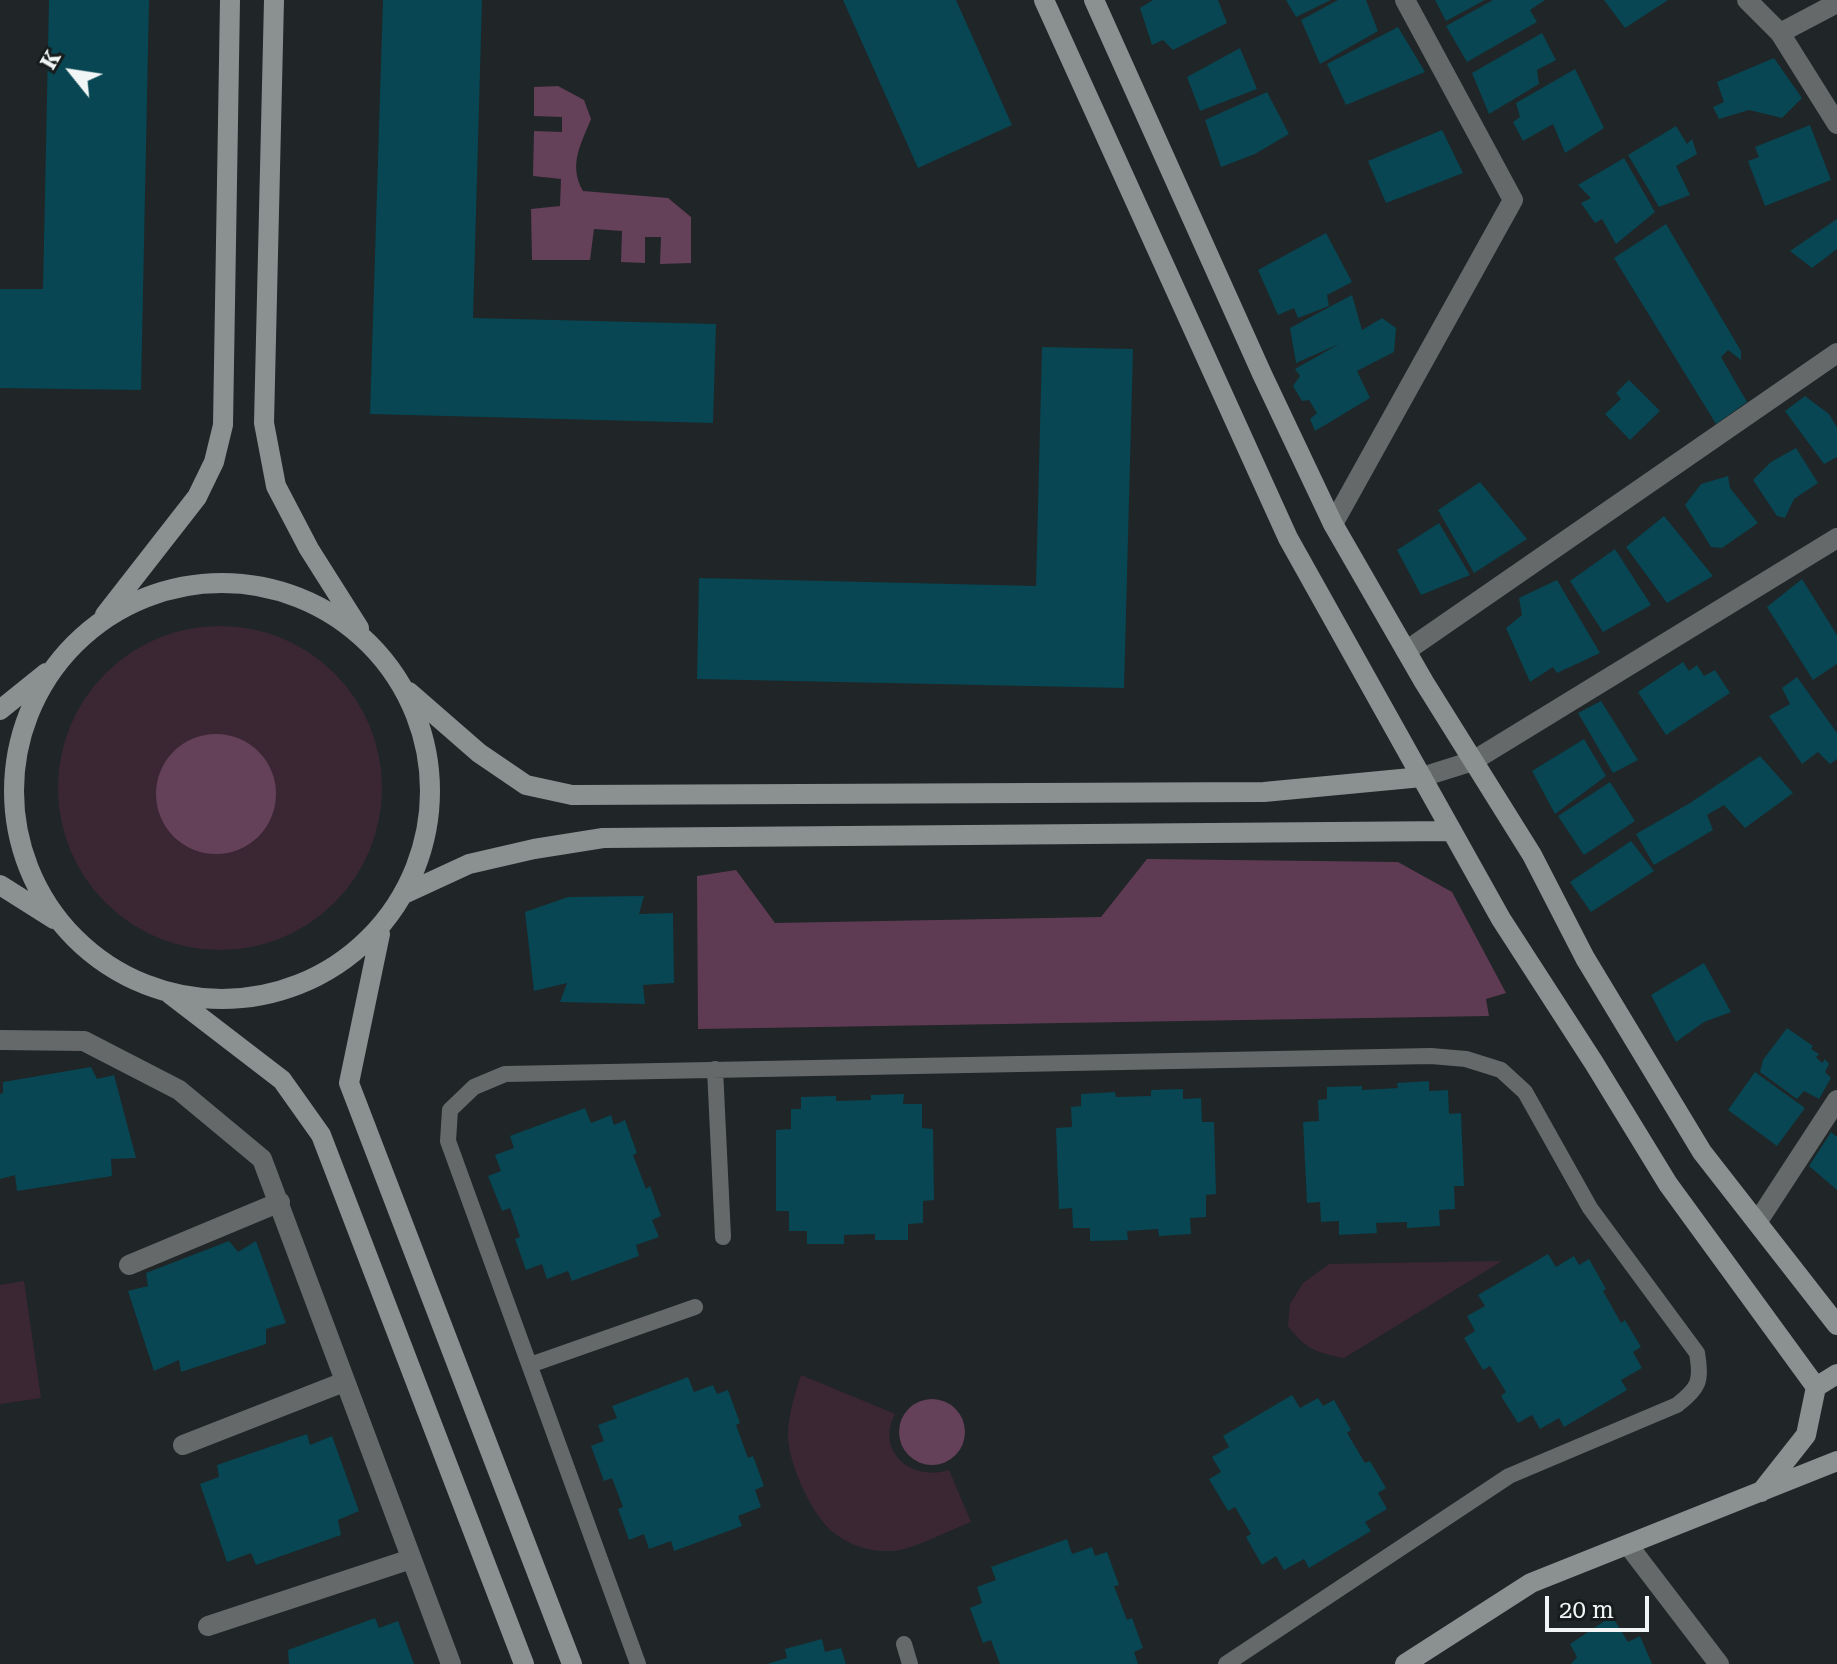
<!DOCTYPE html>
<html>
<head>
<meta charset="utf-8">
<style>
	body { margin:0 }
	#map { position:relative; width:1837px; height:1664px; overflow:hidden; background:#202527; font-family:"Roboto Serif",serif }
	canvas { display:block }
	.north { position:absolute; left:32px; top:32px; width:80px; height:80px; -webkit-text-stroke:6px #171c1d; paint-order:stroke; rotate:300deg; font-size:22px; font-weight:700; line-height:32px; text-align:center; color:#f1f5f6 }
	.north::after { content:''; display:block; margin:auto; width:28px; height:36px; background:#f1f5f6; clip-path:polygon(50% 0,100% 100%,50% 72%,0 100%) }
	.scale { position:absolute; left:1545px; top:1596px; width:104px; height:36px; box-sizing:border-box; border:4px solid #f1f5f6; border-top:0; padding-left:10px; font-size:24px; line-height:28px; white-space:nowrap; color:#f1f5f6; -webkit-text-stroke:6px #171c1d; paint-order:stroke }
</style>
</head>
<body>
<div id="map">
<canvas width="1837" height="1664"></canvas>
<div class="north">K</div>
<div class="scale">20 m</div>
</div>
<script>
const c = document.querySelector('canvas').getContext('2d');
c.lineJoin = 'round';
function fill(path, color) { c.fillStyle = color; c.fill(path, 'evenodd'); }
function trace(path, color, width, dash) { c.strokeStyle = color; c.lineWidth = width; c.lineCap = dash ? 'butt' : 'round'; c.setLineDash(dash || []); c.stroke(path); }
const green = new Path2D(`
	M58 788a162 162 0 1 1 324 0a162 162 0 1 1-324 0Z
	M1502,1261L1344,1358C1316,1352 1306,1350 1288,1326L1290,1304L1303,1283L1329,1264Z
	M24,1281L41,1398L0,1404V1285Z
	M801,1375L895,1414C875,1452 912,1482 949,1470L971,1522C952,1529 910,1551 891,1551C870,1552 851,1546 834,1533C812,1516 788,1463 788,1435C788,1415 795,1394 801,1375Z`);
const forest = new Path2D(`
	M1147,859L1398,862L1452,892L1506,993L1486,999L1489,1016L698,1029L697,876L736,870L775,923L1101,917Z`);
const water = new Path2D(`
	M558,86L584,100L591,119C581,144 568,165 583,191L668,198L691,217V263L660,264L661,237H645V263L621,262L622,231L594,229L590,260H532L531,209L560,206L561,179L533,176L534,131L562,132V117L534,116V87Z
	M156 794a60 60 0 1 1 120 0a60 60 0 1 1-120 0Z
	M899 1432a33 33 0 1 1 66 0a33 33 0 1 1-66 0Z`);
const building = new Path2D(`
	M49,0H149L141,390L0,388V289H43Z
	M383,0H482L473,318L716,324L713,423L370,414Z
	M843,0H956L1012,125L918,168Z
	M1153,0H1218L1227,23L1173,50L1163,40L1152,45L1140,8Z
	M1286,0H1331L1296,17Z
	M1338,0H1366L1378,31L1320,64L1301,20Z
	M1435,0H1485L1446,21Z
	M1493,0H1545L1530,10L1537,22L1467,62L1446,26Z
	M1604,0H1668L1625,28Z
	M1398,27L1425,72L1346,105L1327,64Z
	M1542,33L1556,60L1537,70L1539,84L1489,114L1472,73Z
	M1240,48L1257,89L1200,111L1187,77Z
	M1774,58L1802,98L1782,118L1749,110L1719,119L1713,107L1724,102L1717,82Z
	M1575,69L1604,128L1565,153L1553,124L1523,141L1513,122L1520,117L1516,103Z
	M1267,92L1289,134L1255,154L1221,167L1205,120Z
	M1810,125L1831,180L1765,206L1748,161L1759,157L1755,147Z
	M1676,126L1687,144L1692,139L1697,154L1676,166L1690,195L1659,207L1628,155Z
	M1442,130L1463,173L1386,203L1368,161Z
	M1624,158L1655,212L1616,244L1602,219L1595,223L1581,203L1591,198L1578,185Z
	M1837,219V249L1812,268L1790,251Z
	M1666,224L1741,351V360L1728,350L1721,357L1747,402L1716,424L1614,258Z
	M1326,233L1352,282L1327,295L1329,306L1298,318L1294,308L1278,315L1258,270Z
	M1352,295L1362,330L1382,318L1396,328L1394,352L1357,371L1370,398L1315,431L1310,419L1317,413L1309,400L1302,401L1293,386L1300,376L1295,369L1339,344L1296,363L1290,328Z
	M1042,347L1133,349L1124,688L697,679L699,578L1036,586Z
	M1629,380L1660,411L1630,440L1605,414L1621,399L1616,393Z
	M1805,396L1829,414L1837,427V457L1824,464L1785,411Z
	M1796,448L1818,483L1794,499L1785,518L1777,516L1753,480L1771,462Z
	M1728,476L1730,488L1758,523L1722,548L1711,547L1685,505L1701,484Z
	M1480,482L1527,539L1474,573L1438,510Z
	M1664,516L1713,576L1667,603L1626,547Z
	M1439,523L1470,575L1421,595L1397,550Z
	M1615,549L1651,605L1603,632L1570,581Z
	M1802,579L1837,635V664L1813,680L1767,607Z
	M1557,580L1600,653L1557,673L1553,667L1530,682L1506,628L1522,615L1519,598Z
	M1683,662L1689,671L1697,665L1704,676L1715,670L1730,693L1666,735L1638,692Z
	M1797,677L1837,733V759L1830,764L1818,752L1802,764L1769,716L1790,704L1782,688Z
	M1601,701L1638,760L1613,773L1578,713Z
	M1584,739L1606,776L1555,814L1532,771Z
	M1760,756L1793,793L1745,828L1724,805L1707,815L1713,830L1654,865L1636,834L1690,803Z
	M1610,782L1635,821L1584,855L1558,816Z
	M1631,841L1654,871L1591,912L1570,882Z
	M644,896L639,914L673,913L674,983L643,985L645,1004L560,1002L567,983L534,991L525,912L568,897Z
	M1704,963L1731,1012L1704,1022L1676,1042L1651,995Z
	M1787,1028L1813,1046L1811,1049L1819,1054L1816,1057L1822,1063L1825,1059L1829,1064L1825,1072L1831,1078L1819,1099L1804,1091L1797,1099L1760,1072L1763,1060Z
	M91,1067L97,1079L114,1075L136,1158L111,1159L112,1176L17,1191L15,1175L0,1179V1094L3,1093V1082Z
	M1755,1072L1805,1108L1777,1146L1728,1110Z
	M1429,1081V1091L1448,1090L1449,1114L1461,1113L1464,1186H1454L1455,1209L1439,1210L1440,1226L1407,1228V1222L1376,1223L1377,1233L1339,1235V1221L1321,1222L1320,1202L1307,1203L1303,1122L1319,1121L1318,1100L1327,1099V1087L1362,1086V1090L1398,1088L1397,1083Z
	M1183,1089V1099L1201,1098L1202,1122H1214L1216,1194L1206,1195V1217L1190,1218L1191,1234L1159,1236L1158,1229L1127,1231L1128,1240L1090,1241V1228H1073L1072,1208L1059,1209L1056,1128L1072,1127L1071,1107L1081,1106V1094L1115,1092L1116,1097L1151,1096V1090Z
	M904,1094L903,1104H922V1128L933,1129L934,1200L923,1201V1223L908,1224V1240H875V1234L844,1235V1244H807V1231H789V1211H776V1130L791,1129V1109H801V1097L836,1096V1101L871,1100V1095Z
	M585,1108L591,1123L611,1115L614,1125L625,1120L637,1153L633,1155L646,1189L650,1186L661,1216L652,1220L659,1237L636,1245L639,1256L572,1281L568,1271L547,1279L542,1264L526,1270L515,1239L520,1237L510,1208L502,1211L488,1176L501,1171L495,1155L514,1148L510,1136Z
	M1831,1132L1837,1137V1190L1809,1166Z
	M229,1241L238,1252L256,1241L286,1323L266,1329V1344L181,1372L179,1360L154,1371L128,1291L148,1286L146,1273Z
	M1548,1254L1556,1267L1574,1256L1579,1265L1589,1259L1606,1289L1603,1291L1621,1323L1625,1320L1641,1347L1633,1352L1642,1368L1621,1380L1627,1390L1564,1427L1559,1418L1540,1429L1532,1415L1518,1423L1501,1396L1506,1392L1490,1366L1483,1370L1464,1338L1475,1331L1467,1316L1485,1306L1478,1295Z
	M688,1377L694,1392L713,1385L717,1394L728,1390L740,1423L736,1425L748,1458L753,1456L764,1486L755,1490L761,1507L738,1516L742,1526L674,1551L671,1541L649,1549L644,1534L629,1540L618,1509L623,1507L612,1478L604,1481L591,1446L604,1441L598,1425L617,1418L612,1406Z
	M1292,1395L1300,1408L1318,1398L1323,1406L1334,1400L1351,1430L1347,1433L1365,1463L1370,1461L1386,1488L1378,1493L1387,1509L1365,1522L1371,1531L1309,1568L1304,1559L1284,1570L1276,1556L1262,1565L1246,1537L1251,1534L1235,1507L1228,1511L1209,1479L1221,1472L1212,1457L1229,1447L1223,1436Z
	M307,1434L310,1445L332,1436L359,1511L338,1520L341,1535L256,1565L251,1553L227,1562L200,1484L219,1477L217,1465Z
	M1067,1539L1072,1554L1092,1547L1095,1556L1107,1552L1119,1585L1114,1586L1127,1620L1132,1618L1143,1648L1134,1652L1138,1664H1000L991,1640L983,1643L970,1608L982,1603L977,1587L996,1580L991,1567Z
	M1612,1616L1628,1642L1640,1636L1652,1664H1571L1577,1657L1570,1644Z
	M375,1618L379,1628L398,1621L414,1664H289L288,1650Z
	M822,1639L825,1652L841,1648L846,1664H767L787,1658L785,1649Z`);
const lane = new Path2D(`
	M715,1069L723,1237
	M530,1365L695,1307
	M904,1644L910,1664
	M638,1664L448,1141L450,1110L474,1087L505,1074L1431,1056L1466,1059L1501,1070L1525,1092L1590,1208L1697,1353C1702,1381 1699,1388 1677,1405L1509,1476L1226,1664`);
const street = new Path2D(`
	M1747,0L1780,33L1837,124
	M1780,33L1837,3
	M1333,524L1513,200L1405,0
	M1406,651L1837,353
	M1422,777L1473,761L1837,538
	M0,1040L84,1041L179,1090L262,1159L451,1664
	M1758,1221L1837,1100
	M129,1265L280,1202
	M183,1445L344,1382
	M1628,1545L1719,1664
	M208,1626L411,1559`);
const secondary = new Path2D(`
	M274,0L264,423L276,486L309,549L359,628
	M1044,0L1288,538L1501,919L1594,1063L1668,1184L1816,1387L1806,1435L1761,1492
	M1094,0L1262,374L1333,524L1424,682L1532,855L1585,958L1702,1152L1837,1325
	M14 791a208 208 0 1 1 416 0a208 208 0 1 1-416 0Z
	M105,615L197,497L214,462L223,425L230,0
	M409,692L479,753L526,785L572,795L1264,792L1422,777
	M0,710L46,673
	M0,885L54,919
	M404,894L469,864L534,849L603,838L1452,831
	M380,934L349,1083L572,1664
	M170,994L282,1080L321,1135L524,1664
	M1816,1387L1837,1374
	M1405,1664L1531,1583L1837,1461`);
fill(green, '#3b2734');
fill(forest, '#5f3b53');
fill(water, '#644059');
fill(building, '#074652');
trace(lane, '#666969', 16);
trace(street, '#666969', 20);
trace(secondary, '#8b9091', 20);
</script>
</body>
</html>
